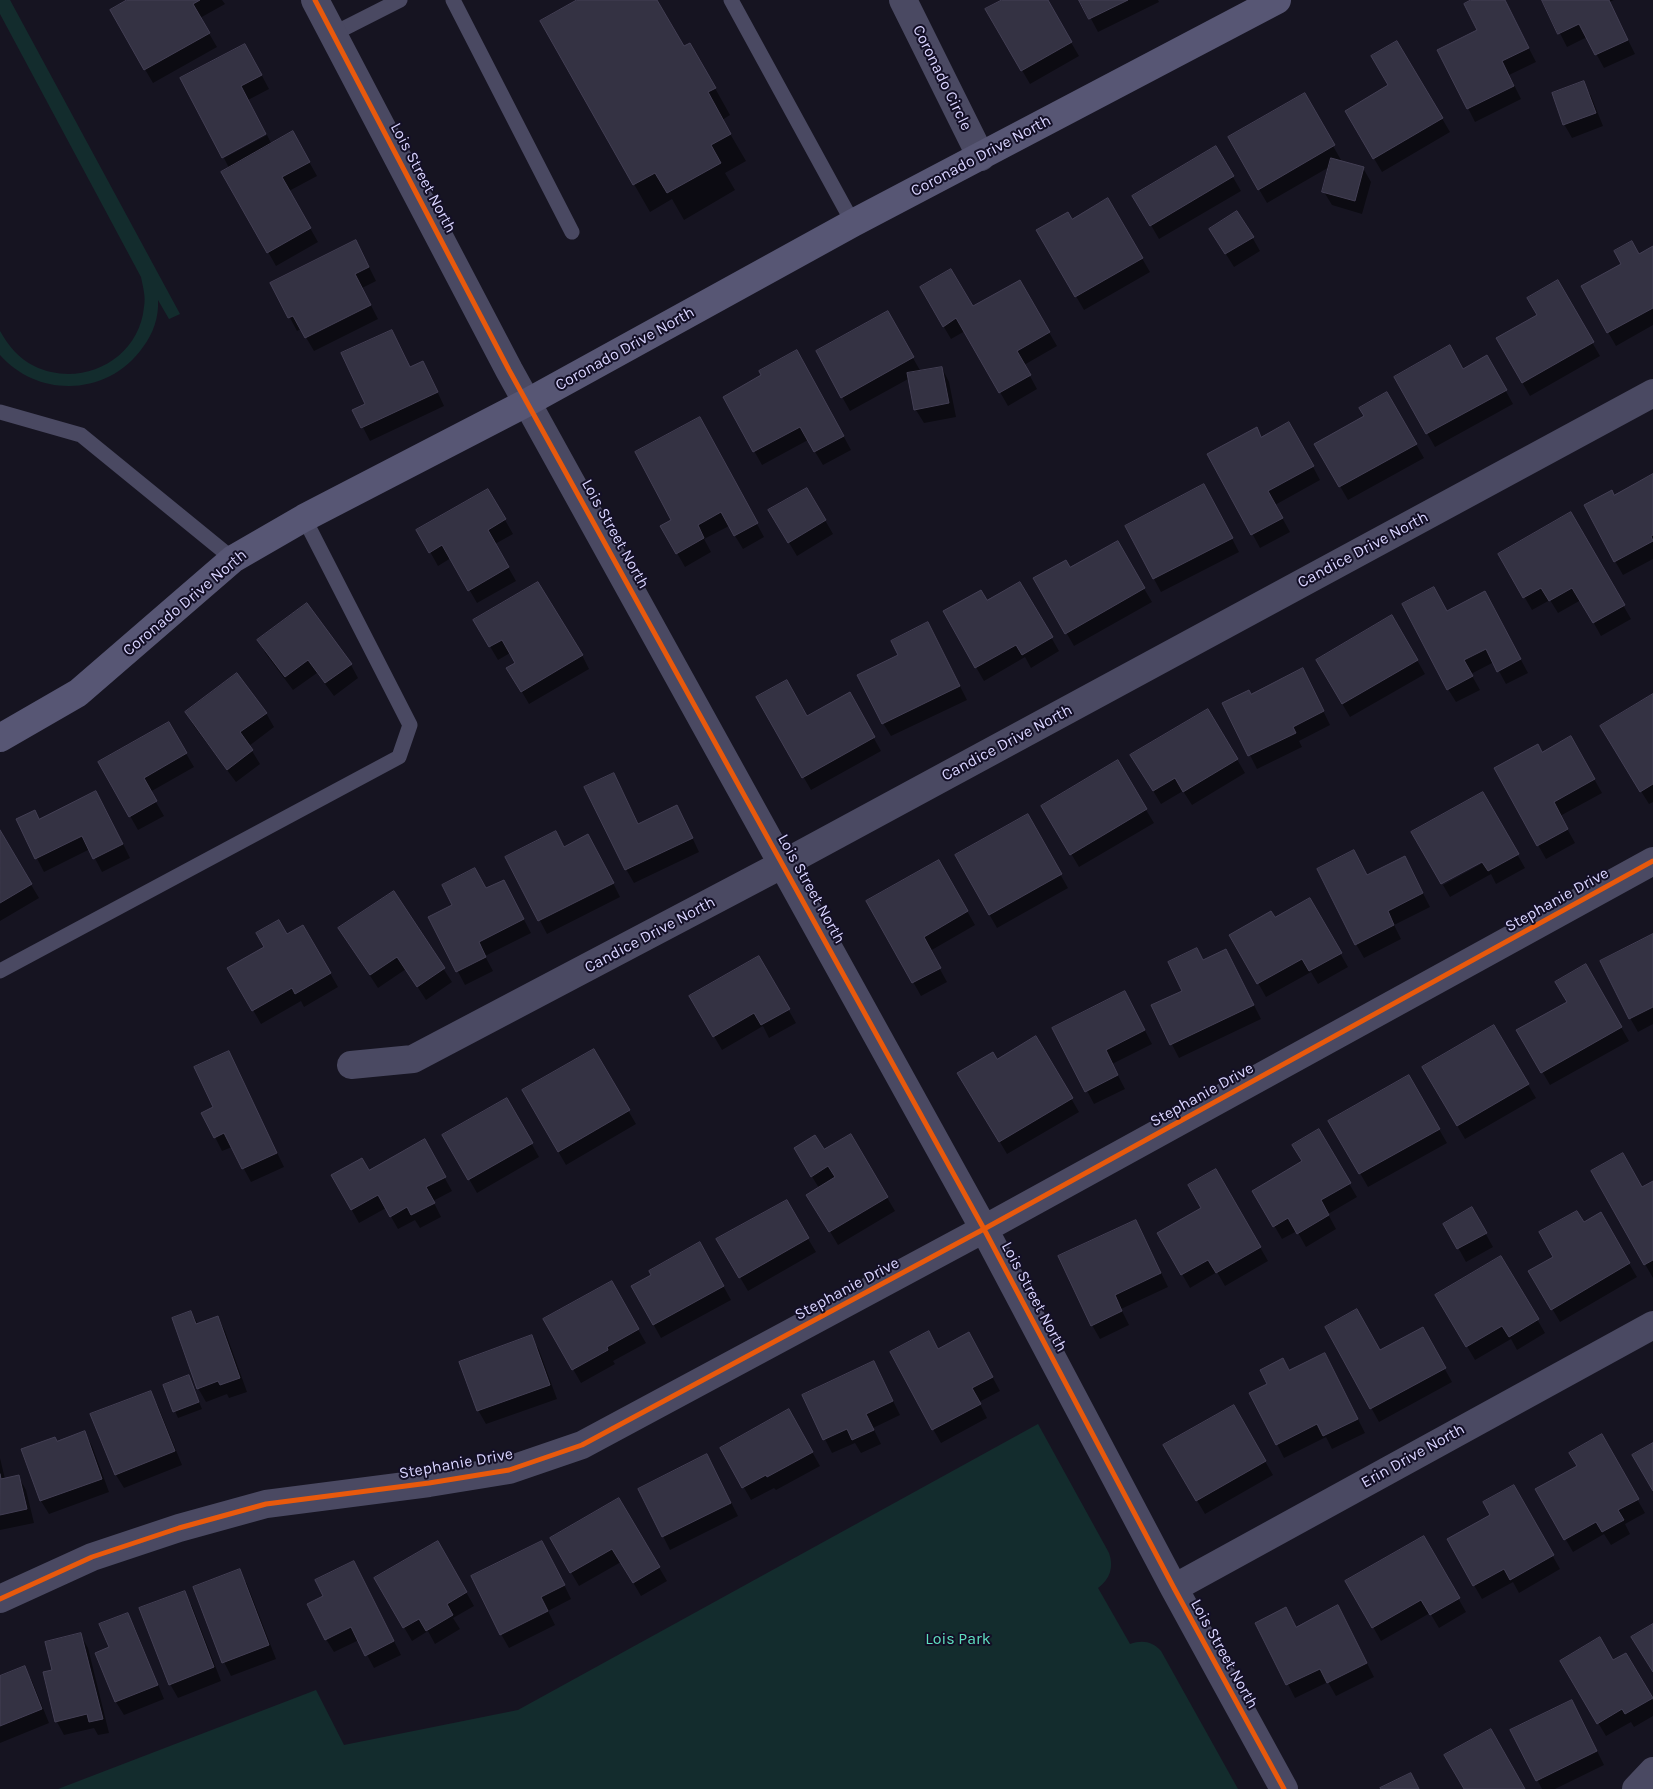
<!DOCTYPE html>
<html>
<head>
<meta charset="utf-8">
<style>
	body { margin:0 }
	canvas { display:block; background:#161421 }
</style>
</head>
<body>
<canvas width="1653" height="1789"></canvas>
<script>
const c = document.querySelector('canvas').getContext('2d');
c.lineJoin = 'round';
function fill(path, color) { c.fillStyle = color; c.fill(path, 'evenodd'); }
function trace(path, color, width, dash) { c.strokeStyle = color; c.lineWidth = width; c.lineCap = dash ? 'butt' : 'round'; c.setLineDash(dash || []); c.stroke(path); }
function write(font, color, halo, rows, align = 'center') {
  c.font = font + ' Karla,sans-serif'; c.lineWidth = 4; c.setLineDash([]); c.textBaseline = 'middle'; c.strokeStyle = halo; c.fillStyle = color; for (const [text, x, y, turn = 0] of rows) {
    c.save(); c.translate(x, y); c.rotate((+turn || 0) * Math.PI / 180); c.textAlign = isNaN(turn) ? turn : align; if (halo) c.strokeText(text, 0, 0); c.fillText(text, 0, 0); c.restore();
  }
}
const green = new Path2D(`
	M0,0H10L180,314L169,319L158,300C159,317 153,334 143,347C109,396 39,399 0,355V331C8,345 19,359 34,366C81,389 139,360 144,307C146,297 143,287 141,277L0,14Z
	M1038,1424L1109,1553C1114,1567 1110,1579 1098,1588L1130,1644C1142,1640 1152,1641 1161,1651L1238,1789H58L316,1690L344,1745L518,1710Z`);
const shadow = new Path2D(`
	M130,0H222L225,4L200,18L217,47L153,83L111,11Z
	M580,0H656L684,48L706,72L730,115L722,120L746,161L725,173L735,190L684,220L672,199L650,212L541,22Z
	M1004,0H1046L1079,56L1030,84L987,10Z
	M1081,0H1158L1159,2L1098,32Z
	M1474,0H1504L1536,62L1509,75L1521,99L1475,122L1468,108L1479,31Z
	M1543,0H1614L1609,2L1635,54L1604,68L1587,37L1567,47Z
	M1397,42L1450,132L1382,172L1346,111L1390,86Z
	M253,59L269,89L248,100L181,79Z
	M1583,83L1591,96L1603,126L1572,138L1564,124Z
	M1304,95L1341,160L1338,161L1363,168L1371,182L1362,214L1332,205L1324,192L1331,166L1267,203L1229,138Z
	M293,133L317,176L289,191L318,242L276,266L223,172L229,168L224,158L267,135L272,145Z
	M1216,148L1241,191L1159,239L1134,196Z
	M1108,200L1150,272L1084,310L1038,231L1071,221Z
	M1252,237L1260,251L1234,267L1219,243Z
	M1653,248V325L1616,346L1582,287Z
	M363,255L376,281L362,288L378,319L314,351L301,329L297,331L272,284Z
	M1019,281L1057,346L1024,365L1037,389L1008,406L965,331L951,339L921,288L972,308Z
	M1557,282L1600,356L1530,396L1497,339L1538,316Z
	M887,313L921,372L942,368L949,382L956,417L924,423L916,410L910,378L850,411L817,352Z
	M1487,357L1513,404L1435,447L1395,377L1463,370Z
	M805,365L851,450L823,465L808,440L762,465L724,397Z
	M430,376L444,406L370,441L354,410Z
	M1387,394L1424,458L1348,500L1316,445L1366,417Z
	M707,432L764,537L743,549L729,526L704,539L711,552L685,567L677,553L673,521Z
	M1297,437L1320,480L1275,505L1290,532L1260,548L1209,454L1261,438Z
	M1653,475V559L1623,575L1615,561Z
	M807,489L833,534L797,556L770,511Z
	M488,490L513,534L495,544L516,581L477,603L451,558L438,566L418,530Z
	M1212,500L1239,552L1161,592L1126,527Z
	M1571,514L1631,619L1601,636L1581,600L1558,613L1550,600L1532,610L1500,555Z
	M1117,543L1152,602L1074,646L1035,579L1070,569Z
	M1020,583L1059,651L1031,668L1025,657L984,681L944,612L986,602Z
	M1492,606L1528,673L1506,684L1494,662L1471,674L1480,690L1456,702L1448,689L1447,612Z
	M1392,617L1425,674L1350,717L1317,661Z
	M475,621L582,655L589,669L529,704L508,668L517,663L510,653L498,660Z
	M935,637L967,700L891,736L883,723Z
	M258,640L351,665L358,678L334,696L317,673L293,690L266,654Z
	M1310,684L1330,725L1299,741L1302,747L1257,769L1224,704L1250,696Z
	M849,694L881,751L811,790L758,698L807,718Z
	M1653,696V802L1649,804L1609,740Z
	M1208,710L1245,773L1192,805L1183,791L1161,804L1140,769Z
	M186,713H266L274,727L249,746L260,764L236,782L194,726Z
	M168,723L194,767L150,792L164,816L138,830L100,763Z
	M1579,752L1602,793L1560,816L1575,843L1546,859L1538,845L1542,754Z
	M1117,762L1154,823L1079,867L1043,806Z
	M621,788L639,825L684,820L699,852L634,883L626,869Z
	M1482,793L1525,868L1496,884L1491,874L1450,897L1443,885L1488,860Z
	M104,806L130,858L102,872L90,849L44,872L17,820L39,821Z
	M1027,816L1068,888L997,928L956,856Z
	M0,833L39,898L0,921Z
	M556,833L565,848L596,849L620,897L547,934L507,858Z
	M939,862L975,925L930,951L947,982L921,996L868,902Z
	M1412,872L1430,907L1394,925L1401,939L1364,958L1356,944L1367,877Z
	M486,890L511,895L531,933L485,956L493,971L465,985L430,918Z
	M394,893L452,982L426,1000L406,969L378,988L348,942Z
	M1309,899L1348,967L1318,984L1311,972L1266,997L1231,935L1274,919Z
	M303,926L338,987L304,1007L301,1001L261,1024L229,968Z
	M1653,936V1024L1638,1032L1630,1018Z
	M1226,950L1261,1019L1179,1058L1152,1006L1183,991L1203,961Z
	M759,958L796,1023L769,1038L763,1026L722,1050L691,997Z
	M1586,966L1629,1041L1550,1085L1518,1030L1568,1002Z
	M1132,1006L1152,1044L1112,1064L1125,1089L1094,1104L1054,1028Z
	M1494,1027L1536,1098L1465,1139L1423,1068Z
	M1036,1038L1079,1112L1007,1154L959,1073L997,1061Z
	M593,1050L636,1124L566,1165L523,1091Z
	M228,1052L284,1167L251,1182L232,1147L222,1151L203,1113L214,1108Z
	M1409,1077L1447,1143L1368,1187L1330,1121Z
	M507,1100L539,1157L477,1193L444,1135Z
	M1318,1131L1357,1197L1328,1214L1336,1229L1306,1247L1297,1231L1282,1239L1254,1191L1303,1161Z
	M850,1135L895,1211L838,1245L816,1208L819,1188L795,1149L823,1151Z
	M424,1141L452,1191L433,1201L441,1217L420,1228L415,1220L398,1229L386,1208L359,1223L333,1176L368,1171Z
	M1216,1171L1268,1261L1225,1286L1217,1272L1190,1288L1159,1234L1203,1208Z
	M1592,1172L1642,1189L1653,1183V1278Z
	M786,1202L816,1252L748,1291L718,1240Z
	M1472,1209L1493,1247L1466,1262L1445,1224Z
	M1600,1214L1637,1277L1560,1322L1530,1271L1554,1257L1583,1224Z
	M1136,1222L1168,1287L1121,1309L1129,1325L1100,1339L1092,1325Z
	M700,1244L731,1300L661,1338L632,1286L653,1275Z
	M1501,1257L1545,1333L1517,1350L1511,1339L1475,1360L1437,1295Z
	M611,1283L646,1343L613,1361L615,1364L581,1383L545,1320Z
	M191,1312L198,1324L218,1317L225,1331L247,1392L229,1398L227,1394L206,1402L198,1388Z
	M1327,1327L1379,1352L1422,1328L1452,1382L1379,1422Z
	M531,1337L539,1350L557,1399L486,1424L478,1410Z
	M976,1347L1000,1391L979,1402L987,1418L941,1443L933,1429L938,1350Z
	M874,1363L900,1415L873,1428L881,1444L861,1453L855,1443L832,1453L803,1396Z
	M1332,1368L1365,1433L1332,1449L1326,1437L1284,1458L1277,1444L1290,1372Z
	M188,1376L202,1409L178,1418L164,1386Z
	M150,1392L158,1406L182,1465L124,1488L116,1475L92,1415Z
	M1233,1406L1273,1475L1205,1514L1165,1446Z
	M789,1411L820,1466L776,1490L774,1488L751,1500L722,1449Z
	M85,1433L92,1446L109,1492L49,1514L41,1501L23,1449L57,1443Z
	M1601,1436L1645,1513L1625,1524L1630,1534L1611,1545L1604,1534L1573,1552L1537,1490L1578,1466Z
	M0,1458L5,1479L18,1476L26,1490L34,1523L0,1530Z
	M714,1469L738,1516L670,1550L663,1536Z
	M1514,1487L1560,1569L1519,1593L1513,1582L1482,1599L1448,1540L1492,1516Z
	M619,1499L667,1581L641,1596L621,1562L579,1586L551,1538Z
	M1424,1538L1466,1612L1439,1628L1430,1613L1381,1641L1347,1581Z
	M438,1543L474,1606L453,1618L460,1629L435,1644L428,1631L412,1641L376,1579Z
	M550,1556L571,1599L548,1611L555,1625L509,1648L501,1634Z
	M239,1571L247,1584L276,1659L231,1676L224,1662L195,1588Z
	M361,1576L401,1655L374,1668L359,1640L334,1652L326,1639Z
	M184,1592L192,1606L221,1681L178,1698L170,1684Z
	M127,1614L135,1628L164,1699L124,1715L116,1702L97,1654L111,1648Z
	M1345,1620L1374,1677L1336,1696L1328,1682L1295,1698L1257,1624L1296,1628Z
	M80,1634L88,1648L109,1733L98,1735L94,1728L64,1735L57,1722L44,1673L53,1671Z
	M1625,1655L1653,1701V1716L1634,1727L1631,1722L1606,1736L1561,1661L1613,1662Z
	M24,1667L32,1681L49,1723L0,1743V1677Z
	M1579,1715L1604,1765L1555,1789H1542L1512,1730Z`);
const building = new Path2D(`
	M127,0H200L193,4L210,33L144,70L110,10Z
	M577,0H657L684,46L690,43L716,88L708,92L731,134L711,145L721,163L667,193L655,173L633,185L540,21Z
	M1002,0H1048L1072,42L1021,71L985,9Z
	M1079,0H1128L1089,19Z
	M1471,0H1505L1529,48L1502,61L1514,86L1467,109L1437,50L1477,30L1464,4Z
	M1542,0H1609L1628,40L1595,55L1579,24L1558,34Z
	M1397,41L1443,118L1373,159L1345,111L1388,85L1371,56Z
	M245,44L262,75L241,86L266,134L222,158L180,78Z
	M1584,81L1596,113L1563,125L1552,93Z
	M1305,93L1335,145L1258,190L1228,137Z
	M293,131L310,162L282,177L311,228L267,253L221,172Z
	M1216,146L1234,176L1150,226L1132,196Z
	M1331,158L1364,167L1355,201L1322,192Z
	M1108,198L1143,258L1075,297L1036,230L1068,212L1072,219Z
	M1237,211L1254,237L1225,254L1209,229Z
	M356,240L369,267L355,274L371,305L305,338L293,316L288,318L270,283Z
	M1632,241L1639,254L1653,246V308L1607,333L1581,286L1621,264L1614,251Z
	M951,269L973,306L1020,280L1050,332L1017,351L1031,375L999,393L956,318L943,327L920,287Z
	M1558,280L1594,342L1522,383L1496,338L1537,315L1527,298Z
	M888,311L914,357L841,398L816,351Z
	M392,330L410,367L423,361L438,392L361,428L352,410L365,404L341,353Z
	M1450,345L1463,369L1487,355L1507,390L1426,434L1394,377Z
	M797,350L844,436L814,452L800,427L753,452L723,397L761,375L759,371Z
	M942,367L949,403L914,410L907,373Z
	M1387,392L1417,444L1339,487L1314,444L1364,416L1359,408Z
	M700,417L758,523L734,536L721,512L698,525L704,538L676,554L660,526L671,520L635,452Z
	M1289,422L1314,466L1268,491L1283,518L1251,535L1207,454L1257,427L1261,437Z
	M1653,474V535L1651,536L1653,541L1614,562L1584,505L1612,490L1614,495Z
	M1204,484L1233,538L1153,579L1125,526Z
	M807,488L826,520L788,543L768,510Z
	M488,489L506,519L488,530L509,567L468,591L442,545L429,553L416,530Z
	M1571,512L1625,605L1593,623L1572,588L1549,601L1541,588L1523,598L1498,554Z
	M1118,541L1145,588L1065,634L1033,578L1066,560L1070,567Z
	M538,582L583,655L521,692L506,668L515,663L502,640L489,647L473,620Z
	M1020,582L1053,637L1022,655L1016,645L975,668L943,611L981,590L987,600Z
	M1434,587L1447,611L1485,591L1521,659L1497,672L1486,649L1464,660L1473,676L1447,690L1402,604Z
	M307,603L352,664L325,683L308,660L285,677L257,640Z
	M1392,615L1418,660L1342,704L1316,660Z
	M928,622L960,686L882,724L857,675L898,655L891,641Z
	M1303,668L1324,711L1293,727L1296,733L1248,756L1222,703L1249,690L1251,694Z
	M237,673L267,713L240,732L253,750L227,770L185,712Z
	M787,680L807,716L850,692L875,737L802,778L756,697Z
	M1653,694V784L1640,792L1600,726Z
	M1208,709L1238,759L1183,792L1175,778L1153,791L1130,755Z
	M169,722L187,753L144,778L157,801L129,817L98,762Z
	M1571,736L1595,779L1554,802L1568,829L1537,846L1494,768L1538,744L1542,752Z
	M1118,760L1147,809L1070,855L1041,806Z
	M614,773L638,824L677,805L693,838L625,870L584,787Z
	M96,791L123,844L93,859L82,836L35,859L16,819L35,810L39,819Z
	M1483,792L1519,854L1488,871L1482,862L1441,884L1411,832Z
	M1028,814L1062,874L989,915L955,855Z
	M0,830L32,884L0,903Z
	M556,831L564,847L588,834L614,883L538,921L505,857Z
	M1354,850L1367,875L1405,856L1423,893L1388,911L1394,925L1355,945L1317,869Z
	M939,860L968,911L924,937L941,968L912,983L866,901Z
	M475,868L486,888L504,880L524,919L479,942L486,957L456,972L428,917L452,905L442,885Z
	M394,891L445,968L417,987L397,957L370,975L338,928Z
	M1310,898L1342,953L1309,971L1302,959L1257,984L1229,935L1271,911L1275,917Z
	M279,920L287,934L303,925L331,973L295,994L292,988L252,1011L227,968L264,947L256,933Z
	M1653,934V1007L1629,1019L1600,961Z
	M1197,948L1203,960L1226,949L1254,1005L1170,1045L1151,1005L1182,991L1168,962Z
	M759,956L790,1009L761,1025L754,1013L713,1037L689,996Z
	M1586,964L1622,1027L1541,1073L1516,1030L1567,1002L1555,982Z
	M1125,991L1145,1030L1106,1050L1118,1075L1085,1092L1052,1028Z
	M1494,1025L1529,1084L1457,1126L1422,1067Z
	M1036,1036L1073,1098L999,1142L957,1073L993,1052L997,1059Z
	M594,1049L630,1110L558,1152L522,1090Z
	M229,1051L277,1153L242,1169L224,1133L214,1138L201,1113L213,1107L194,1067Z
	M1409,1075L1440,1129L1359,1174L1328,1121Z
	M507,1098L533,1143L468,1180L442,1135Z
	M1319,1129L1351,1183L1321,1200L1329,1215L1297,1234L1288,1218L1273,1227L1252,1191L1302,1161L1292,1145Z
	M851,1134L888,1197L829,1232L806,1195L835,1177L828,1166L811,1177L794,1148L815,1135L824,1149Z
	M425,1139L446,1177L426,1187L435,1203L411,1215L407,1207L390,1217L378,1195L351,1210L331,1175L362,1158L369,1170Z
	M1623,1153L1642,1187L1653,1181V1260L1644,1265L1591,1171Z
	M1216,1169L1261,1247L1216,1273L1208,1260L1181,1275L1157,1233L1201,1208L1188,1185Z
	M787,1200L809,1238L739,1278L716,1239Z
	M1472,1207L1487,1233L1457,1249L1443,1224Z
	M1577,1211L1584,1222L1601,1212L1630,1263L1551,1310L1528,1271L1553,1257L1539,1232Z
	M1136,1220L1161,1273L1115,1295L1122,1311L1091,1326L1058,1256Z
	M700,1242L724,1286L653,1325L631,1286L651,1275L649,1271Z
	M1501,1256L1539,1319L1509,1337L1502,1326L1466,1347L1435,1295Z
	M612,1281L639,1329L607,1347L608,1350L572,1370L543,1319Z
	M1357,1309L1380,1350L1423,1327L1446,1368L1370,1409L1325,1327Z
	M191,1311L196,1324L218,1316L240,1378L220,1385L218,1381L197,1389L172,1318Z
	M929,1331L938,1349L969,1332L993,1377L972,1388L981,1404L932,1430L890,1352Z
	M532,1335L550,1385L477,1411L459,1362Z
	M1325,1353L1358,1419L1323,1436L1317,1424L1276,1445L1249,1393L1267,1384L1260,1370L1283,1358L1289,1370Z
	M874,1361L893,1401L866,1414L874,1430L852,1440L847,1429L823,1440L802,1395Z
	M189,1375L199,1402L173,1412L163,1385Z
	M151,1391L175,1451L115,1475L90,1414Z
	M1234,1405L1266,1461L1196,1501L1163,1445Z
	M789,1409L813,1452L767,1477L766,1475L742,1488L720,1448Z
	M85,1431L102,1479L40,1501L21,1449L55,1437L57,1441Z
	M1602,1434L1639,1499L1618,1510L1624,1520L1602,1532L1596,1522L1564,1540L1535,1489L1577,1466L1569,1453Z
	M1653,1443V1491L1632,1455Z
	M707,1454L731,1503L662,1537L638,1489Z
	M0,1474L1,1479L19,1475L27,1509L0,1515Z
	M1514,1485L1554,1555L1510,1580L1504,1569L1473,1586L1447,1539L1490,1515L1483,1502Z
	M619,1498L660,1567L633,1583L612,1549L570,1573L550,1538Z
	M1424,1536L1460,1598L1430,1615L1421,1600L1372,1628L1345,1581Z
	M438,1541L467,1592L447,1604L453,1615L426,1631L419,1619L403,1628L374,1578Z
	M542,1541L565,1585L541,1597L548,1611L500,1635L471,1576Z
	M354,1561L394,1641L365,1656L351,1627L325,1640L307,1604L323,1596L315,1580Z
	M240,1569L269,1645L222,1663L193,1587Z
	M185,1591L214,1667L169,1685L139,1608Z
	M1338,1605L1367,1663L1327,1683L1320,1669L1286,1685L1255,1623L1286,1607L1296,1627Z
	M128,1613L158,1685L115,1702L95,1653L109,1647L99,1624Z
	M1653,1624V1672L1631,1637Z
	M81,1633L103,1719L89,1722L87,1714L55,1722L43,1672L52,1670L45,1642Z
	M1600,1637L1613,1660L1626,1653L1653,1698L1625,1714L1622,1709L1597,1724L1560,1661Z
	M25,1666L42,1709L0,1726V1676Z
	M1572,1700L1597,1751L1536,1781L1510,1730Z
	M1491,1729L1525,1789H1464L1444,1755Z
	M1411,1773L1419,1789H1381L1380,1788Z`);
const lane = new Path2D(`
	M453,0L572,232
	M731,0L853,223
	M333,34L400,0
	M0,412L81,435L233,559
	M0,971L399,757L410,725L304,518`);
const street = new Path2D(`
	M315,0L509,370L984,1229L1174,1588L1284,1789
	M903,0L981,157
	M351,1065L413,1059L783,864L1653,393
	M1174,1588L1653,1325
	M0,1599L92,1557L179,1528L266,1504L429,1483L509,1470L582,1445L984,1229L1653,861
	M1636,1789L1653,1771`);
const secondary = new Path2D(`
	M0,738L78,693L233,559L304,518L528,402L853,223L1277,0`);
const cycleway = new Path2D(`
	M315,0L509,370L984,1229L1174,1588L1284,1789
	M0,1599L92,1557L179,1528L266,1504L429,1483L509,1470L582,1445L984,1229L1653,861`);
const streetNames = [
	["Coronado Circle",942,78,64],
	["Coronado Drive North",981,156,-28],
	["Lois Street North",423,178,62],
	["Coronado Drive North",625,349,-29],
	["Lois Street North",615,534,61],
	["Candice Drive North",1363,550,-28],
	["Coronado Drive North",185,603,-40],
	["Candice Drive North",1007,743,-28],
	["Lois Street North",811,889,61],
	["Stephanie Drive",1557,900,-29],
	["Candice Drive North",650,935,-28],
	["Stephanie Drive",1202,1095,-29],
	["Stephanie Drive",847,1289,-28],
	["Lois Street North",1034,1297,62],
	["Erin Drive North",1413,1456,-29],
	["Stephanie Drive",456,1464,-10],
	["Lois Street North",1224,1654,61]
];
const parkNames = [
	["Lois Park",958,1639]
];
fill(green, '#132c2d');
fill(shadow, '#0007');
fill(building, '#343243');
trace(building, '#433f54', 1);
trace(lane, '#4a4962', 15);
trace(street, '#4a4962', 28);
trace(secondary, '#575674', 28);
trace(cycleway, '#e8590c', 5);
write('16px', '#d9d4ff', '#130f26', streetNames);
write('16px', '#5fe0c0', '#130f26', parkNames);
</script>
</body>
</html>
